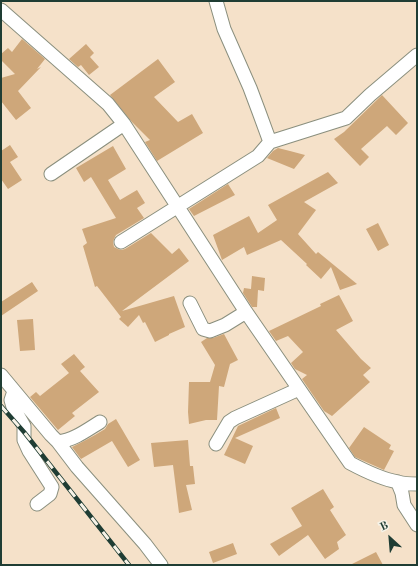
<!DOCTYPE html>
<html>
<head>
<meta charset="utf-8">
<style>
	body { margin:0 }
	#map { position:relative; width:418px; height:566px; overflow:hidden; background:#f5e1c9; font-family:"Old Standard TT",serif }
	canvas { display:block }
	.frame { position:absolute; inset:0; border:2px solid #1f3d34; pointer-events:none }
	.north { position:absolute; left:370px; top:518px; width:40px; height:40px; -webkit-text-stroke:3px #f7f3e8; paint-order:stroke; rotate:334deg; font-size:11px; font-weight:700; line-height:16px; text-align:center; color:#1f3d34 }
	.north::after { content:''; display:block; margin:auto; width:14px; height:18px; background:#1f3d34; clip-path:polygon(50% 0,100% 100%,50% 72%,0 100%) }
</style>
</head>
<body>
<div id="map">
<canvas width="418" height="566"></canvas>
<div class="frame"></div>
<div class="north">B</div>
</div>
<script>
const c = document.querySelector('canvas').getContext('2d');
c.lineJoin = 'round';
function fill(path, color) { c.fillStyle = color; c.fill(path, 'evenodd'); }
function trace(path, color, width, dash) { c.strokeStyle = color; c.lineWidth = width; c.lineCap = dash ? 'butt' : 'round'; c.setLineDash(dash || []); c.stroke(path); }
const building = new Path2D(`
	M22,39L45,59L37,69L41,67L18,91L31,108L16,120L1,101V78L15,74L1,60V54L8,48L12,52Z
	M86,44L94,53L90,57L99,67L89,75L81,65L78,67L69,59Z
	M158,59L175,82L154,97L178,122L192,114L203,133L157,161L145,142L150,140L131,121L110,95Z
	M382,95L408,123L396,135L387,126L361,149L369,157L360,166L334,139L344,132Z
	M10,145L18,157L10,162L22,180L8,189L1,179V150V151Z
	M113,146L126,169L108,180L120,200L137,190L145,203L137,208L144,218L116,235L114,239L113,242L114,247L118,249L121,250L125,249L151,233L172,254L179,248L189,261L122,311L174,296L185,327L169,334V335L155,342L145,322L143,323L139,315L128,327L119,319L121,317L97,286L95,287L83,246L87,243L82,229L116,218L91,177L84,182L76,168Z
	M278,148L290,151L305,155L294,169L267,158L273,151Z
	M328,172L338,183L304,202L316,210L298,234L316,254L318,252L357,284L340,290L331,267L321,279L306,265L307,264L281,240L247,255L244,247L222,260L213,235L249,216L258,233L277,220L268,205Z
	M228,184L235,195L194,216L189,209Z
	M378,223L389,245L378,251L366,229Z
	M252,276L265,278L264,291L258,290L257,307H252L243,293L244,288L251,289Z
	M32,282L38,291L1,316V302Z
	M339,295L353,321L336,330L361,359L371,368L363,375L370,382L332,416L324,411L302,379L307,375L295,369L291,363L303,352L288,336L276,341L269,331L321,306L320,304Z
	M33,319L35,350L20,351L17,320Z
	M224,334L238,360L230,364L224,387L219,386L217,420H206L189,424L188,412L189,382H210L215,365L201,342L207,338H213Z
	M74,354L85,367L80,371L99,392L72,413L75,416L58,430L30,397L36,392L40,396L69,373L61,364Z
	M276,408L280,418L235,438L253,446L245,464L224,455L238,426Z
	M116,419L140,460L128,467L112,441L81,459L72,447L84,441L95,435L105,429L108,424Z
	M364,427L391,445L389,449L394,451L384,470L355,457L349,448Z
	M188,440L190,466H193L195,484L186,485L192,510L179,513L173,465L154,467L151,443Z
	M323,489L334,507L330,510L346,535L337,542L339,549L325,559L308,535L279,556L270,544L302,526L291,508Z
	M233,543L237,554L213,563L209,552Z
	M376,552L383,565H350Z`);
const minor = new Path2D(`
	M216,1L224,29L250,88L259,112L270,142
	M1,10L108,104L124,124L246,312L350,463C365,471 381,479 398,482C404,484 411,484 417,484
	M51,174L124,124
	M121,242L258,156L270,142L346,118L370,95L417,55
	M190,303L203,329L210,331L225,325L246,312
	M1,375L51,435L58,442C74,440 87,430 100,422
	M14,391L11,400L13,407L24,426V440L29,451L52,487L50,494L37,504
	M58,442L77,467L145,544L161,565
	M216,444L229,422L235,418L299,389
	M398,483L402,493L404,505L417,525`);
const rail = new Path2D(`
	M1,406L24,432L129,565`);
fill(building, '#cea77a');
trace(minor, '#8a8f7e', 15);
trace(minor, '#fff', 13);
trace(rail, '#1f3d34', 4.5);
trace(rail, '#f7f3e8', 3, [9]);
</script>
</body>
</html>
